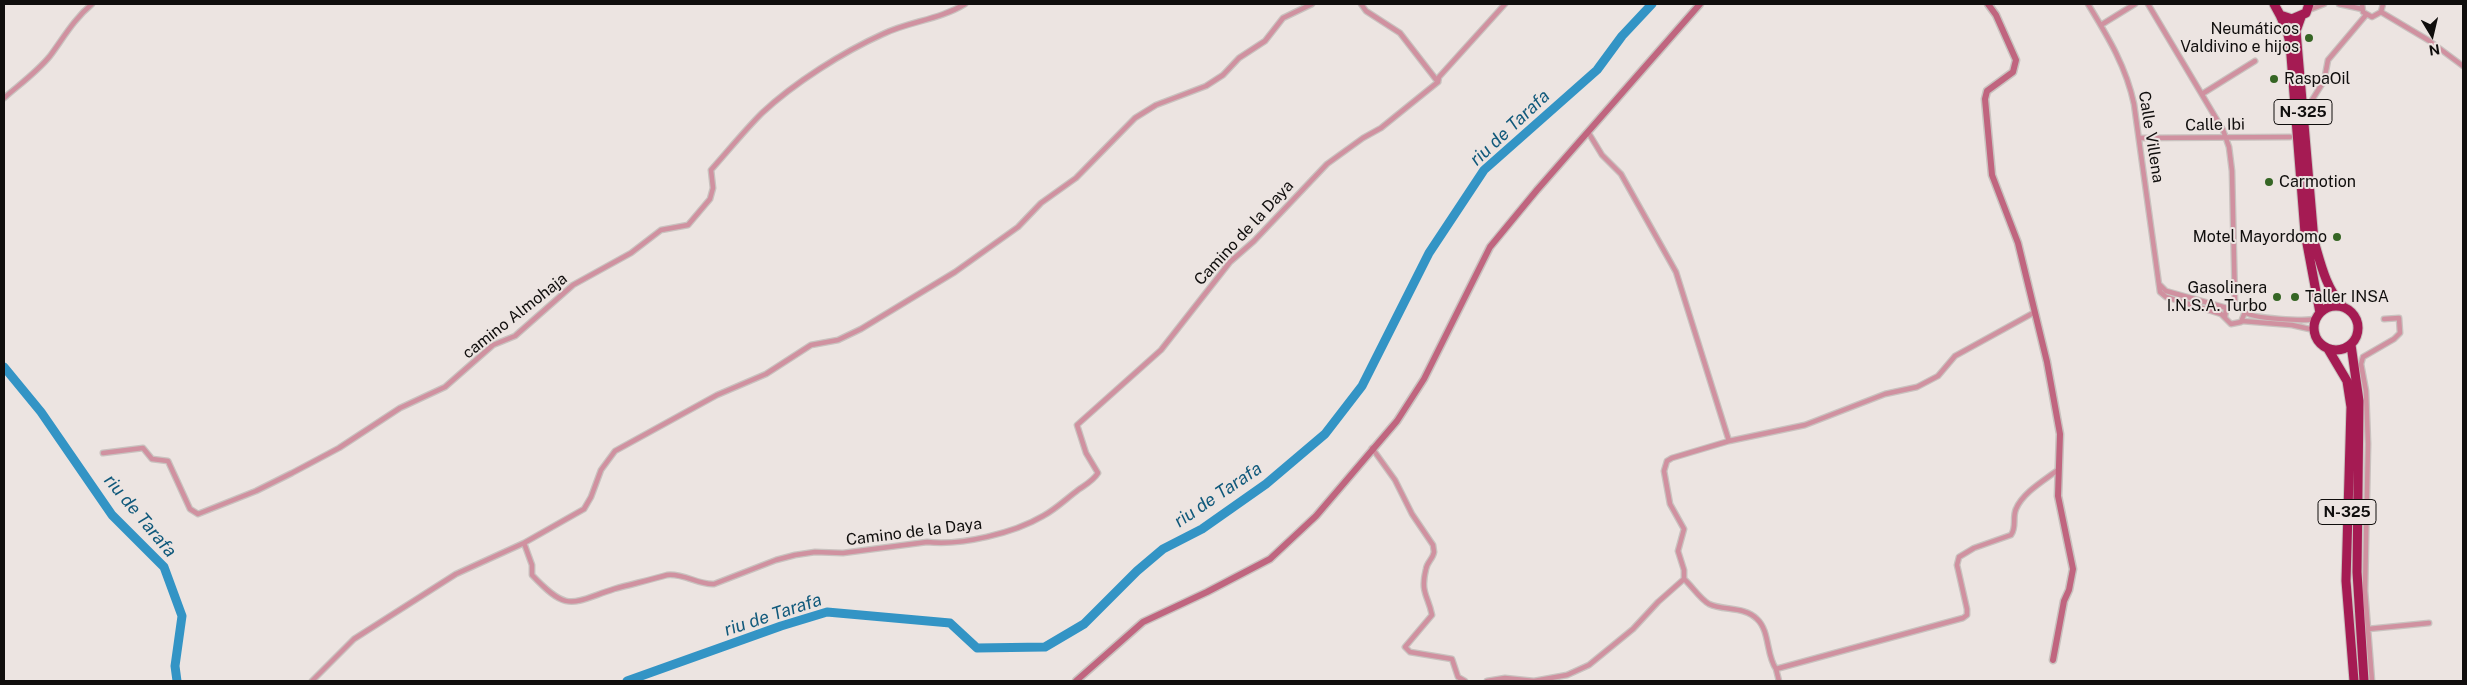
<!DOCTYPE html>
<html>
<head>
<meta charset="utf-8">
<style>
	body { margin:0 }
	#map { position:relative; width:2467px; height:685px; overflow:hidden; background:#ece4e1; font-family:"Public Sans",sans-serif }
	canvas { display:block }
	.frame { position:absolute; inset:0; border:5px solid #100e0d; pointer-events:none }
	.north { position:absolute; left:2407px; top:10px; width:50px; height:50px; -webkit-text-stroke:4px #ece4e1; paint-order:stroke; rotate:171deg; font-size:14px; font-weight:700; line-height:20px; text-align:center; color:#100e0d }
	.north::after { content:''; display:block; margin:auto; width:18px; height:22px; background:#100e0d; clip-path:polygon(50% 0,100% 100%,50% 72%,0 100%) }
</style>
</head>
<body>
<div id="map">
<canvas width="2467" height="685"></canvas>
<div class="frame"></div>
<div class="north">N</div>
</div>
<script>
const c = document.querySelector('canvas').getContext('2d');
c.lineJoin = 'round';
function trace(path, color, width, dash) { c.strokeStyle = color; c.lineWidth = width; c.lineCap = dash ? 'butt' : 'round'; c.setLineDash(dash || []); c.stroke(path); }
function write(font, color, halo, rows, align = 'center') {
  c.font = font + ' "Public Sans",sans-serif'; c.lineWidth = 4; c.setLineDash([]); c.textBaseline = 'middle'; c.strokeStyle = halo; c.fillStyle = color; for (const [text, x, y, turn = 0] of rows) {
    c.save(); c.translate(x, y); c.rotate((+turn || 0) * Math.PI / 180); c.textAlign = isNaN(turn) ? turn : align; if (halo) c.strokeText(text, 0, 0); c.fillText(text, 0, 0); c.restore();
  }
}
const river = new Path2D(`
	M4,367L41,412L112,515L164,567L182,616L175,666L177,681
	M627,681L781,626L827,612L950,623L977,648L1045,647L1084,624L1137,571L1163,549L1202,529L1266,484L1325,434L1362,386L1429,253L1484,170L1597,70L1622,36L1652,4`);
const street = new Path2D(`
	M1361,4L1366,11L1400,33L1438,82
	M2088,4C2108,37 2126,66 2134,104L2160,292L2166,297L2221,314L2231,324L2241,322L2245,312
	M2148,4L2223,130L2229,147L2232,171L2235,304
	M2339,4L2362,9
	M2362,4L2363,12L2372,17L2381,12L2383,4
	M2309,10L2324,4
	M2381,12L2428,40L2463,66
	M2101,25L2135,4
	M2202,94L2255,61
	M4,98C20,84 37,72 50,56C64,37 74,19 92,4
	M2311,109L2312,100L2324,81L2328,60L2366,15
	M1588,132L1602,155L1621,174L1676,272L1729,441
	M2139,138L2290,137
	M2160,285L2166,291L2227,308
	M2225,317L2226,309L2236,304C2242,306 2241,309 2245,312C2252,319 2305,321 2315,319
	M2384,319L2399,318L2400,333L2394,339L2363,357L2361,364L2366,391L2368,444L2365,591L2368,629L2429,623
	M2242,321L2292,325L2314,330
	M1372,448L1395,480L1412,514L1433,545L1434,552C1433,559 1427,562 1426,569C1420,593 1428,595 1432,615L1405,647L1410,652L1452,659L1458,677L1465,681
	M103,453L143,448L152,459L168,461L190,509L198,514L256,491L292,473L339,448L400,408L445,387L493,345L515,336L573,285L631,253L661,230L688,225L710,199L713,188L711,170C728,151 744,131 762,113C794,83 843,52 883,34C910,21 939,20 965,4
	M524,543L532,565V575C568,613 571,603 614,589C632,584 650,580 667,575C684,573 698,585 714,584L776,560L795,555L815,552L843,553L927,542C961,546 1014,533 1043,516C1056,509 1066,499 1078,490C1085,485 1093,481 1098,473L1086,453L1077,425L1161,350L1230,262L1254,241L1327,164L1363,138L1381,128L1438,82L1439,77L1505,4
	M1684,579C1692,586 1700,599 1709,604C1724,611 1744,606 1757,619C1770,631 1766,655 1776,669L1963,618L1967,615V609L1957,565L1959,557L1974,548L2011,535C2017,527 2012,518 2016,509C2023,492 2045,480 2059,469
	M2368,629L2372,681
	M1776,669L1779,681
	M312,681L354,639L456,574L524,543L584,509L591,497L601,470L615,451L717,395L766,374L811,345L838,340L861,329L955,272L1018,227L1041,203L1076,178L1135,118L1156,105L1206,86L1223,75L1239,58L1265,41L1283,18L1312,4
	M1487,681L1505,678L1534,681
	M1534,681L1567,675L1589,665L1633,629L1658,602L1684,579V570L1678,551L1684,529L1670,504L1664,471L1667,461L1672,458L1729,441L1805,425L1885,394L1917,387L1938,376L1955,356L2035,312`);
const secondary = new Path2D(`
	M1988,4L1996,15L2016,60L2013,72L1987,91L1985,99L1992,175L2018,243L2047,362L2060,434L2058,496L2073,569L2069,590L2064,601L2053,660
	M1076,681L1143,622L1207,592L1270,559L1316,516L1397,421L1424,379L1490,247L1537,190L1700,4`);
const highway = new Path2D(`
	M2274,4L2280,15L2292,19L2306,13L2309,4
	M2280,15L2287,31L2290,43L2305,233L2320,313
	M2301,17L2296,31L2314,241C2321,265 2326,288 2343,307
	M2314 328a22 22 0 1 1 44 0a22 22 0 1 1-44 0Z
	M2351,345L2359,401L2357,572L2364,681
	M2328,349L2347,381L2351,407L2346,581L2354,681`);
const markers = [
	[2309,38,5,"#356524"],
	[2274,79,5,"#356524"],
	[2269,182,5,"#356524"],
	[2337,237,5,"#356524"],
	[2277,297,5,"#356524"],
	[2295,297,5,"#356524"]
];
const shields = [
	[2303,112,58],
	[2347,512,58]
];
const shieldNames = [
	["N-325",2303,112],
	["N-325",2347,512]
];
const poiNames = [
	["Neumáticos",2299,29],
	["Valdivino e hijos",2299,47],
	["RaspaOil",2284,79,"left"],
	["Carmotion",2279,182,"left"],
	["Motel Mayordomo",2327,237],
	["Gasolinera",2267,288],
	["I.N.S.A. Turbo",2267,306],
	["Taller INSA",2305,297,"left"]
];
const streetNames = [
	["Calle Ibi",2215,125,-1],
	["Calle Villena",2151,137,81],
	["Camino de la Daya",1244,233,-47],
	["camino Almohaja",515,316,-38],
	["Camino de la Daya",914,532,-7]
];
const waterNames = [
	["riu de Tarafa",1510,128,-43],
	["riu de Tarafa",1218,495,-34],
	["riu de Tarafa",140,516,50],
	["riu de Tarafa",773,615,-18]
];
trace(river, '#3394c5', 9);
trace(street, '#c9c2bf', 7);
trace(secondary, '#c9c2bf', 9);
trace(highway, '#c9c2bf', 11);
trace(street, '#d091a0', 4.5);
trace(secondary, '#c0657f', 6);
trace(highway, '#a51b53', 9);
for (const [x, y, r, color] of markers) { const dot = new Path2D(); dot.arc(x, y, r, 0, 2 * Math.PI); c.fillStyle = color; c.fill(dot); trace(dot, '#ece4e1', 2); }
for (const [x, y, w] of shields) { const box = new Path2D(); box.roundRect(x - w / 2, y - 12.5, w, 25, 4); c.fillStyle = '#ece4e1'; c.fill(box); trace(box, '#100e0d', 1); }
write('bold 15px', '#100e0d', null, shieldNames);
write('16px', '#100e0d', '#ece4e1', poiNames, 'right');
write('16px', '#100e0d', '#ece4e1', streetNames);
write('italic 18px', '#10597b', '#ece4e1', waterNames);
</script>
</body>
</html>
